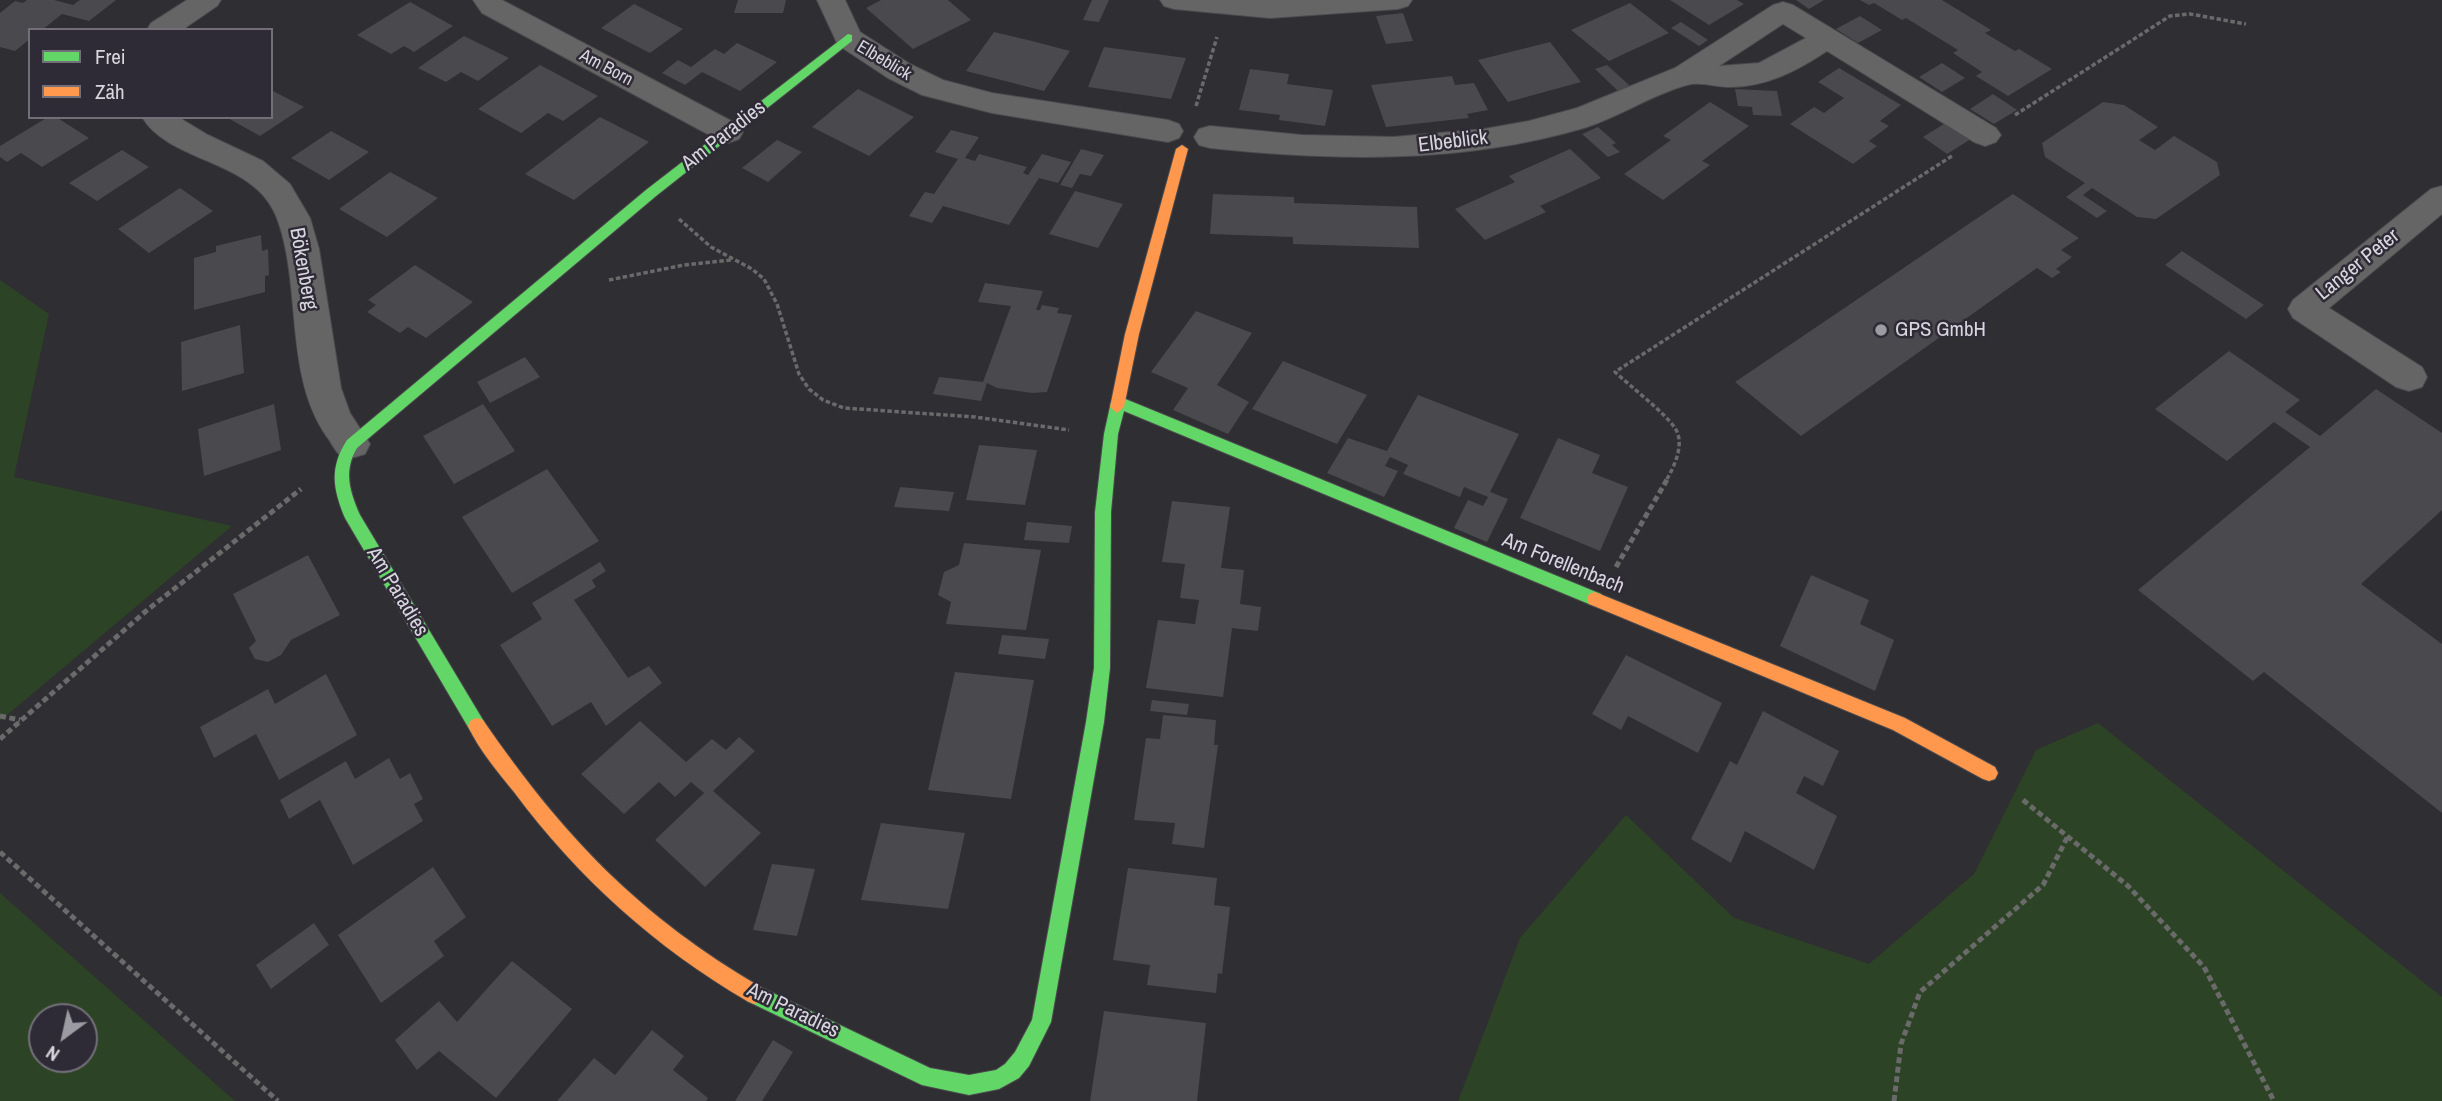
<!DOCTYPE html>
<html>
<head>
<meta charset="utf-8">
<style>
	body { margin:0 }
	#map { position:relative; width:2442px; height:1101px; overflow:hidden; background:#2f2e33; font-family:"Archivo Narrow",sans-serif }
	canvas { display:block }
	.legend { position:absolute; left:28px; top:28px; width:245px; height:91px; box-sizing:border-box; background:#2e2b36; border:2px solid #726f79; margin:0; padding:9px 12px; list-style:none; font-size:21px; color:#d7d5dd }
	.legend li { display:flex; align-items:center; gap:14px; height:35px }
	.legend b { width:35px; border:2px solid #726f79 }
	.north { position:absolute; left:28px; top:1003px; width:70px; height:70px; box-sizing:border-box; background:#2e2b36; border:2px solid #726f79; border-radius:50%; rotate:213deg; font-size:19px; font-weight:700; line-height:28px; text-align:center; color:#d7d5dd }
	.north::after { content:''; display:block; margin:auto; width:24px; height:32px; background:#9c9ba2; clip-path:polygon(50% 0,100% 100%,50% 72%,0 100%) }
</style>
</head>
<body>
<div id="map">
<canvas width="2442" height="1101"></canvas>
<ul class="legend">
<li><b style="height:9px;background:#63d668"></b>Frei</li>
<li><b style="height:9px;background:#ff974d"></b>Zäh</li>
</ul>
<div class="north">N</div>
</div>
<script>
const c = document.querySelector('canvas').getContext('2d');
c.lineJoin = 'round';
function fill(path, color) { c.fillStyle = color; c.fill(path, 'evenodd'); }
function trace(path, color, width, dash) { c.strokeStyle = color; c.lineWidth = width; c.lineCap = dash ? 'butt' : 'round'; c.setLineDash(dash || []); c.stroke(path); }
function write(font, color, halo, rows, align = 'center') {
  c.font = font + ' "Archivo Narrow",sans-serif'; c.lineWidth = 5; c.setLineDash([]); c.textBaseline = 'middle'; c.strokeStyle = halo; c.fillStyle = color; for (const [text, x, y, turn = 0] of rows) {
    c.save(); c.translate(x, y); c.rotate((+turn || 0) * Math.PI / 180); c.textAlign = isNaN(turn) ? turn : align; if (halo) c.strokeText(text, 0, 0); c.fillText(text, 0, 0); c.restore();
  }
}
const green = new Path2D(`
	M0,280L49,314L14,477L232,526L0,721Z
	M2098,723L2442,997V1101H1458L1520,938L1626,815L1734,918L1869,964L1974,874L2036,750Z
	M0,893L235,1101H0ZM84,1017V1059H42V1017Z`);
const building = new Path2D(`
	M27,0H54L73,5L80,0H116L89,21L62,14L42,30H30V39L15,51L0,47V13L15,1L23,3Z
	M738,0H786L783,13H734Z
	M881,0H948L971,20L913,49L866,8Z
	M1092,0H1109L1099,22L1083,20Z
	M1670,0H1737L1744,4L1709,25Z
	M1796,0H1824L1809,9Z
	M1860,0H1942L1991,30L1985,33L2015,51L2019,49L2052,69L2008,96L1976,76L1982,72L1953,53L1958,50L1906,18L1902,20L1874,3L1869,5Z
	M410,2L453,26L414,52L404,46L391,54L357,35Z
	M1630,3L1669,33L1609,61L1571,30Z
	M634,4L683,29L650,53L601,28Z
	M1403,13L1413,41L1386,44L1376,16Z
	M1860,16L1882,30L1858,43L1836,29Z
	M1681,22L1708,40L1699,46L1671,28Z
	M994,32L1032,41L1070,51L1044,91L966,71Z
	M464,36L509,58L478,81L461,72L446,82L418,68Z
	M1550,42L1581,82L1508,102L1478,60Z
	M737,43L777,62L740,91L702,72L685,85L662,73L678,60L691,67L715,49L724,54Z
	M1104,47L1186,58L1171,99L1088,87Z
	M1942,63L1965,78L1942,92L1919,77Z
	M540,65L598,96L563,121L548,113L521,133L478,109Z
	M1607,65L1630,86L1618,91L1595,69Z
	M1839,68L1901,105L1880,121L1889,126L1869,141L1877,146L1853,164L1790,124L1814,107L1824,113L1844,98L1818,82Z
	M1250,69L1289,74L1287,84L1333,90L1325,126L1279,120L1280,115L1239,110Z
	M1452,76L1455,85L1474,83L1488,110L1467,114L1469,118L1386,127L1371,85Z
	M858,89L914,117L869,156L812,127Z
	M1735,89L1777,91L1782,116L1753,115L1752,107L1738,106Z
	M271,90L304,107L260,136L226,117H271Z
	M1993,94L2017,110L1994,124L1970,109Z
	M1710,102L1749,126L1702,161L1710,165L1663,200L1624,174L1671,140L1663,136Z
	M2103,102L2124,105L2158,127L2139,140L2155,150L2174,136L2217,162L2220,175L2156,219L2137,217L2092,188L2083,195L2107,211L2097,218L2066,197L2085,183L2045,157L2042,143Z
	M48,117H56L89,138L42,167L21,153L7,162L0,157V146Z
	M600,117L649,142L574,200L525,174Z
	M1947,122L1971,139L1947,154L1923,137Z
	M1598,127L1616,143L1612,145L1620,152L1608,157L1582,134Z
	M951,130L979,137L965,158L975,161L979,154L1027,167L1023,173L1028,175L1042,154L1071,162L1058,183L1039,178L1009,225L943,206L932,223L909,216L925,192L934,194L958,159L935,152Z
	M331,131L369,152L329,180L291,158Z
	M777,140L802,152L768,182L742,168Z
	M1081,149L1104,155L1091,176L1080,174L1072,188L1060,185Z
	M1570,149L1601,178L1540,206L1546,212L1485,240L1455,209L1515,182L1509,176Z
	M122,150L149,167L97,201L69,183Z
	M390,172L438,198L387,237L339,209Z
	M180,188L213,211L149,253L118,229Z
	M1075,191L1123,204L1098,248L1049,234Z
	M1213,194L1294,197V203L1417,207L1419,248L1293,244V237L1210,234Z
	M2013,194L2079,238L2061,250L2072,257L2056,269L2061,272L2052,278L2037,268L1801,436L1735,382Z
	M261,235L262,251L268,249L269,275L265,276V292L194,310V258L216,252V246Z
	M2182,251L2264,305L2246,319L2165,265Z
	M415,265L473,302L426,338L408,327L400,333L367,312L376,305L368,300Z
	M985,283L1043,291L1036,310H1040L1042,305L1059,308L1057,313L1072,315L1047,392L1032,393L997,388L987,383L981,401L933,394L939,377L983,382L1011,306L978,302Z
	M1196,311L1252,333L1217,385L1249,402L1228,434L1173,410L1188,388L1151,372Z
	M240,325L244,373L182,391L181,342Z
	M2229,351L2300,400L2285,412L2320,436L2376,389L2442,433V510L2361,584L2442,644V813L2264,672L2253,681L2138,590L2310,447L2274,422L2227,461L2155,409Z
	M525,357L540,377L490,403L477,382Z
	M1283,361L1367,395L1337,444L1252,409Z
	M1418,395L1519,434L1490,492L1508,499L1487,542L1454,528L1468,500L1483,506L1488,497L1464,487L1460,497L1403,474L1408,465L1390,457L1385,466L1398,471L1384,497L1327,473L1348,438L1387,451Z
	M274,404L281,450L204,476L198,429Z
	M483,404L515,451L454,484L423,436Z
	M1558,438L1600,455L1592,473L1628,487L1600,551L1520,518Z
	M979,445L1037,450L1025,505L966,500Z
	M547,469L599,541L512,593L462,517Z
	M900,487L954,492L949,511L894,507Z
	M1172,501L1230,507L1221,568L1244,570L1240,604L1261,607L1258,631L1232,628L1223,697L1146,688L1158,620L1195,624L1199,600L1180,598L1185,564L1162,562Z
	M1027,522L1072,526L1069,543L1024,540Z
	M964,543L1041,550L1026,630L946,624L951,602L938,595L944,572L959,565Z
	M308,555L340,615L291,640L281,655L268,662L255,659L249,648L256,641L233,594Z
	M600,562L606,571L592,580L596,587L574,600L628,678L649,666L662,683L606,726L591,702L552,726L500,645L542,619L532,603Z
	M1811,575L1869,600L1860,624L1894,640L1875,691L1780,646Z
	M1002,635L1049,639L1045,659L998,654Z
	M1626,655L1722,703L1698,753L1628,716L1621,730L1592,714Z
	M955,672L1034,680L1011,799L928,790Z
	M326,674L357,735L279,780L256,734L214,758L200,727L268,689L275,704Z
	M1152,700L1189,704L1187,715L1150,711Z
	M1763,711L1839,751L1823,786L1804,776L1796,793L1837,816L1814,870L1745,831L1731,863L1691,839L1730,761L1737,765Z
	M1163,715L1216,720L1214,745H1218L1204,848L1172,844L1175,823L1134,820L1146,738L1160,739Z
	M640,721L686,762L712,739L726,750L739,737L755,751L713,791L761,833L705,887L655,840L704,793L691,782L675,797L659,782L624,814L581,774Z
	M389,758L400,779L410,773L423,799L414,804L423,821L353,865L320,800L289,819L280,800L346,761L355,779Z
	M881,823L965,833L948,909L861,900Z
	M772,864L815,869L797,936L753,930Z
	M433,867L466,917L434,941L444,956L381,1003L338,935Z
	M1128,868L1217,878L1214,905L1230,907L1222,974L1218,973L1216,993L1147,985L1150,965L1113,960Z
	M314,923L329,945L271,989L256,965Z
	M512,961L572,1009L496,1098L439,1051L417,1070L395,1040L439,1001L457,1022Z
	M1104,1011L1206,1023L1197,1101H1090Z
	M652,1030L684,1056L673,1070L708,1098L706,1101H557L594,1058L615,1075Z
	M773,1040L793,1052L762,1101H735Z`);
const pathFar1 = new Path2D(`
	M1196,106L1217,37
	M2015,115L2170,16L2190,14L2246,24
	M679,219L711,247L752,269L764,279L777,304L799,374L809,389L823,400L844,408L975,417L1069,430
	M609,280L684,265L732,260
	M1667,479C1675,465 1685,443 1675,428C1665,413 1630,386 1615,372L1952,156`);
const path = new Path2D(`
	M1616,567L1668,478
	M0,716L20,720
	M0,739L146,611L301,489
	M2023,800L2128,886L2204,967L2274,1101
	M0,852L278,1101
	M1894,1101L1901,1044L1920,992L2043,885L2068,836`);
const street = new Path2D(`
	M187,0H221L217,6L182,30H147L151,23Z
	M473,0H502L739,125L743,132L739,139L728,143L717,139L482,13Z
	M817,0H845L860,32L910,64L943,80L992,93L1168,120L1179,124L1183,131L1179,138L1168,142L992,113L922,95L888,78L838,45Z
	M1160,0H1412L1408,6L1398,9L1270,18L1174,9L1164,6Z
	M1783,2L1793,5L1996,128L2001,135L1996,142L1985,146L1974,142L1827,51C1797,71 1766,87 1729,87C1715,87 1700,81 1687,85C1651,95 1619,117 1584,128C1461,164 1336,161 1210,148L1199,145L1194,137L1199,129L1210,126L1302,135L1393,137L1484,129L1529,121L1577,108L1675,68L1773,5ZM1783,24L1806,38L1759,63L1719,66Z
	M142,117H178L208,135L263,161L290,184L310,218L319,249L341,388L350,413L370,444L365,454C356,457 348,460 340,455C335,451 331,442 327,437C284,375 302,290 278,221C257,158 171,165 142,117Z
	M2442,186V214L2329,308L2422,367L2427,377L2422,387L2409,391L2396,387L2293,318L2288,309L2293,300L2431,189Z`);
const fast = new Path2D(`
	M848,34L852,35V41L656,196L357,448C343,471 350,492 360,515L483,720L486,726L483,732L477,734L471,732L345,518C333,489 329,468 347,440L646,190Z
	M1118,396L1601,594L1603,599L1601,604L1595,606L1589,604L1124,411L1118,434L1111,512L1110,668L1104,722L1051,1022L1029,1066L1019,1078L999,1089L969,1095L922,1085L747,1001L744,994L747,987L754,984L930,1068L969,1075L996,1070L1005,1064L1015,1052L1032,1020L1086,722L1094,668L1095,512L1104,434L1111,402Z`);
const slow = new Path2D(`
	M1182,145L1188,149L1139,334L1124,407L1117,413L1110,407L1125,334L1176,149Z
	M1595,592L1905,718L1995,767L1998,773L1995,779L1989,781L1983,779L1893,730L1589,604L1587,599L1589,594Z
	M477,718L483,720C562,835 640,917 761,987L764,994L761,1001L754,1004L747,1001C655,947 578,878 514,792C498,772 479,750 468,726L471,720Z`);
const markers = [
	[1881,330,7,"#9c9ba2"]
];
const farStreetnames = [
	["Elbeblick",884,61,31],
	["Am Born",606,68,28]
];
const streetNames = [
	["Am Paradies",724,136,-38],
	["Elbeblick",1453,142,-7],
	["Langer Peter",2358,265,-39],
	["Bökenberg",303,269,80],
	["Am Forellenbach",1563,564,22],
	["Am Paradies",397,592,59],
	["Am Paradies",793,1011,26]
];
const poiNames = [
	["GPS GmbH",1895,330]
];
fill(green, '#2d4325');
fill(building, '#4a494d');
trace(street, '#4b4a4d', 2);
trace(fast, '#4b4a4d', 2);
trace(slow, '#4b4a4d', 2);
trace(pathFar1, '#6a6a6a', 3.5, [4.5, 2.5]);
trace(path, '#6a6a6a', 5, [6, 3.5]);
fill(street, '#666565');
fill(fast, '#63d668');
fill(slow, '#ff974d');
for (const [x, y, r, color] of markers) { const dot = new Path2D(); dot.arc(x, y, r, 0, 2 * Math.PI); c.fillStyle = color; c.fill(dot); trace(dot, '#2e2b36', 2.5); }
write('18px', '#d7d5dd', '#2e2b36', farStreetnames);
write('21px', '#d7d5dd', '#2e2b36', streetNames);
write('21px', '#d7d5dd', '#2e2b36', poiNames, 'left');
</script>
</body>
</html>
